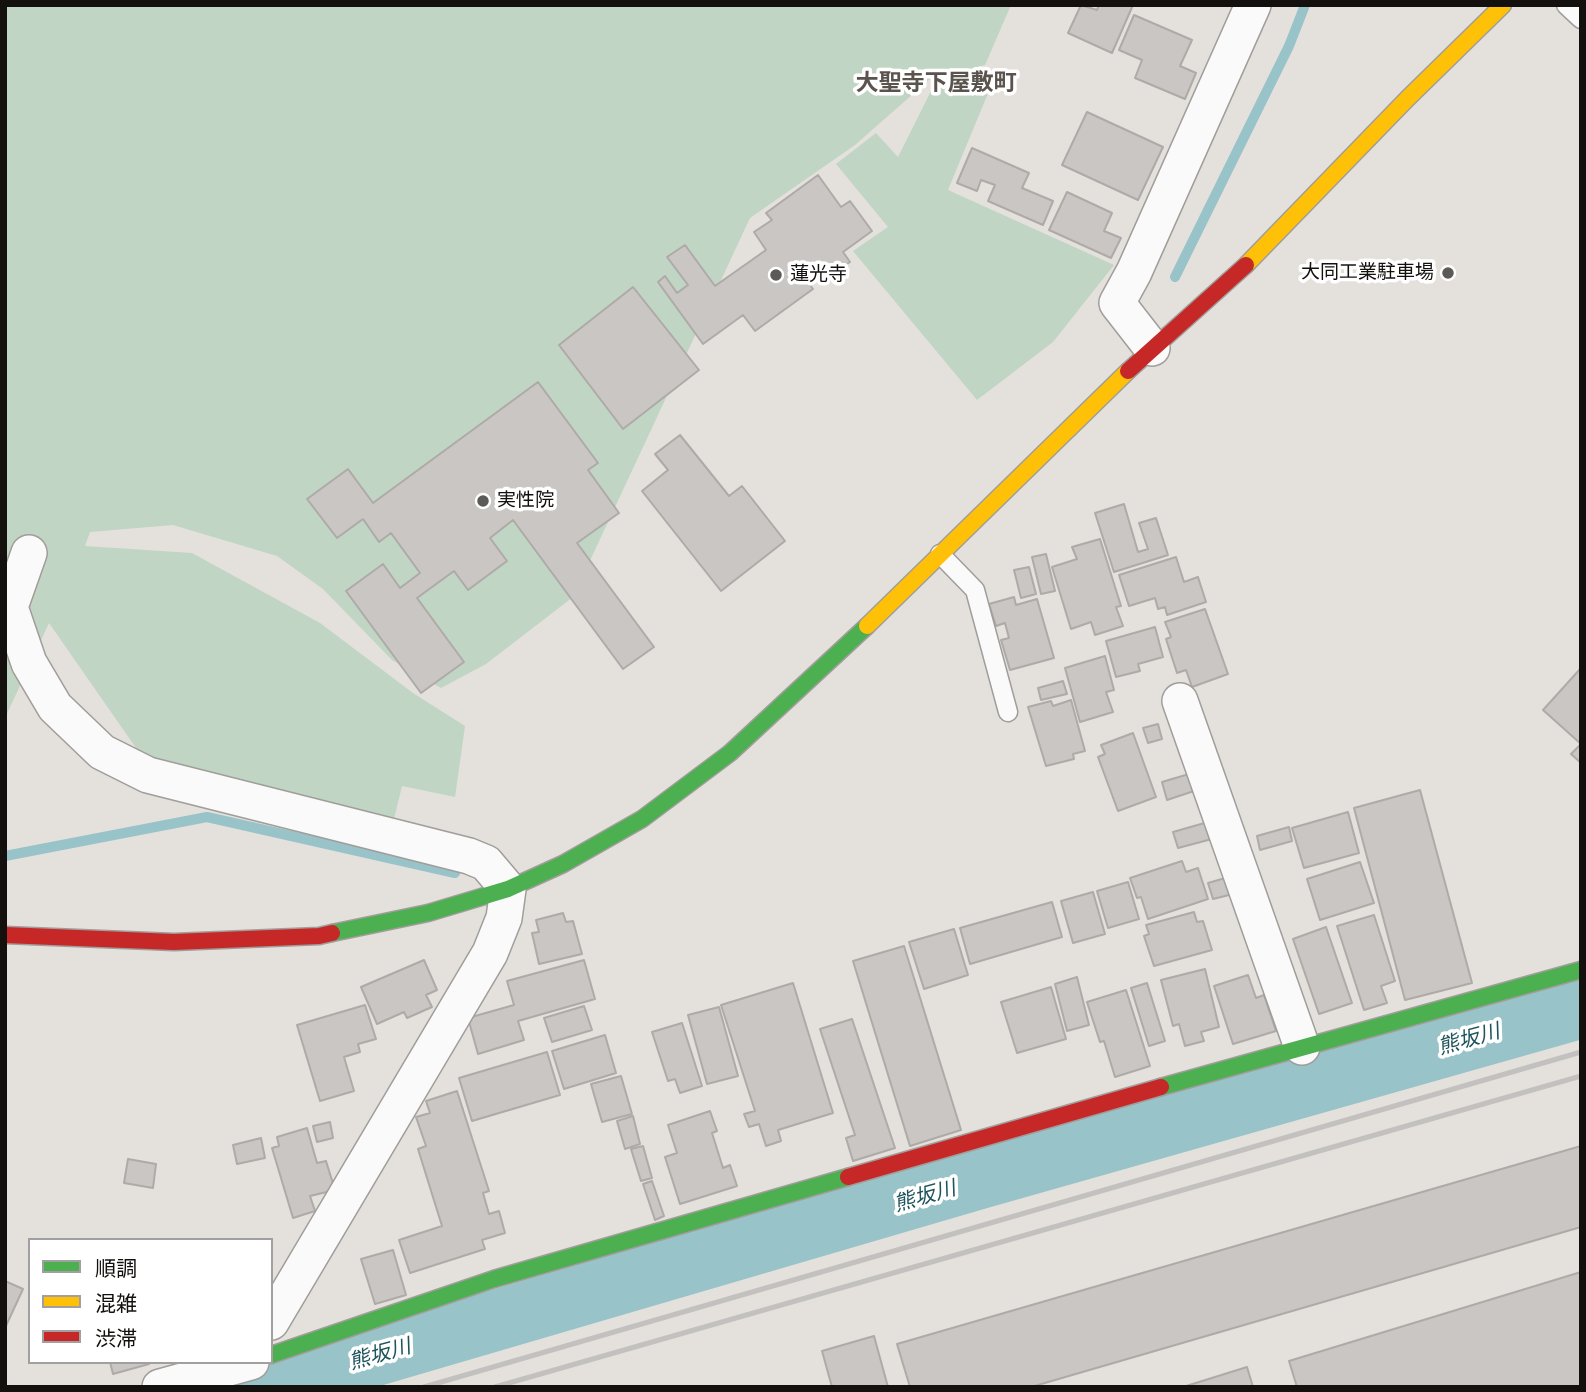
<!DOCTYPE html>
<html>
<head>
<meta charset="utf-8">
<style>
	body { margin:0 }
	#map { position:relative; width:1586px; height:1392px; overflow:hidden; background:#e4e0dc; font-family:Arial,"Noto Sans JP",sans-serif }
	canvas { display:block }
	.frame { position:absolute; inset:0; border:7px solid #13100e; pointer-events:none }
	.legend { position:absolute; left:28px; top:1238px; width:245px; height:126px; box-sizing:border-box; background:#fff; border:2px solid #a19f9f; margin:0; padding:9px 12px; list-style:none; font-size:21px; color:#13100e }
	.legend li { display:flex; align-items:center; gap:14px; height:35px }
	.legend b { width:35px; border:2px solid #a19f9f }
</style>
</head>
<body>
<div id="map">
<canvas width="1586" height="1392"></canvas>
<div class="frame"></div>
<ul class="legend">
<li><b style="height:9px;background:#4caf50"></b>順調</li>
<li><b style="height:9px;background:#ffc107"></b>混雑</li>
<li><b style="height:9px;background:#c62828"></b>渋滞</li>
</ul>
</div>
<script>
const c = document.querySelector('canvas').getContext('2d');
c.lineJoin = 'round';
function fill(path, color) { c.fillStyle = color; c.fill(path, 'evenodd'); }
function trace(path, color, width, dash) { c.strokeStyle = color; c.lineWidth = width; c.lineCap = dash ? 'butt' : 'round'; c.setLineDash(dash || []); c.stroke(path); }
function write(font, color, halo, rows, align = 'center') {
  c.font = font + ' Arial,"Noto Sans JP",sans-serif'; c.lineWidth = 7; c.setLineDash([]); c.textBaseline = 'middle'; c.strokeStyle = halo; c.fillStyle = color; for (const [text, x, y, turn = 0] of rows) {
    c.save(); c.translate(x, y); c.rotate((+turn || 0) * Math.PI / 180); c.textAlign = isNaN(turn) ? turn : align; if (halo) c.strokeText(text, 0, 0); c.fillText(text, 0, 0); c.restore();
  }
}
const green = new Path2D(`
	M5,5H1011L985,65L930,79L855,145L750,218L573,597L486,664L441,688L392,660L323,589L277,556L173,525L90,532L85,546L192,553L320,623L413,693L465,726L455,797L402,786L394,819L143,758L49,623L5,718Z
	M957,76L991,86L948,190L1114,265L1053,342L977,400L853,251L888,227L836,164L876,133L898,157L934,85Z`);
const stream = new Path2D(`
	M1175,277L1289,46L1305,5
	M5,856L207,817L455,873`);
const river = new Path2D(`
	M268,1387L978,1179L1581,1008`);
const building = new Path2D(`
	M1081,5L1097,10L1099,5H1133L1112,53L1068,33Z
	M1134,15L1192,40L1180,66L1196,73L1185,99L1135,78L1142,60L1119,50Z
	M1087,112L1163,147L1138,200L1062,165Z
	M972,148L1029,173L1022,188L1053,201L1043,225L988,201L995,185L981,180L977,191L957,183Z
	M818,175L841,207L850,201L872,231L843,252L850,262L825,279L817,268L804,277L813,289L755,331L743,315L703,344L658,282L665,276L677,293L688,285L667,257L685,245L715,286L766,250L754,232L772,220L766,213Z
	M1067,192L1112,213L1104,231L1121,238L1111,258L1049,230Z
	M633,287L699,370L623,429L559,345Z
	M538,382L598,463L588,470L619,513L577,543L654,647L623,669L513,520L490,538L507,561L468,590L454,571L417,598L464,662L421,693L346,591L383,564L400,588L420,573L391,533L379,542L363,519L337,538L307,499L348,469L373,503Z
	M680,435L729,496L742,486L785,541L721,591L642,491L668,470L655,454Z
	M1124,504L1138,552L1148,549L1139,523L1156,518L1168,555L1114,572L1095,513Z
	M1100,539L1121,606L1116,607L1123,626L1095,635L1091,622L1071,629L1052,567L1077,559L1072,547Z
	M1046,554L1055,591L1041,594L1032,557Z
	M1176,557L1184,582L1198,577L1206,602L1167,615L1165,607L1158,609L1155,598L1129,606L1119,575Z
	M1029,567L1036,594L1021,598L1014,570Z
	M1014,597L1016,605L1037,599L1054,658L1010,670L1001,640L1009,638L1005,623L996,626L989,604Z
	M1205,609L1228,674L1192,687L1186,670L1177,673L1166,639L1171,637L1165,622Z
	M1155,627L1163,657L1138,664L1140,671L1116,677L1106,641Z
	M1105,656L1114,690L1106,692L1113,712L1080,722L1065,668Z
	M1581,668V763L1571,754L1581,744L1543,710Z
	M1063,681L1067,694L1041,700L1038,688Z
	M1071,700L1085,751L1073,754L1074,759L1046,766L1028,707L1051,701L1053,706Z
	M1158,724L1162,739L1148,743L1143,728Z
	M1133,733L1156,797L1118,811L1098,757L1105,754L1101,745Z
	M1189,774L1194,791L1167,800L1162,782Z
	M1420,790L1472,983L1405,1000L1354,808Z
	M1348,812L1359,853L1304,868L1292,828Z
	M1208,822L1212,839L1178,848L1173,832Z
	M1289,827L1292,841L1260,850L1257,836Z
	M1182,861L1186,872L1198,868L1208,899L1148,919L1141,897L1137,898L1130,878Z
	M1360,862L1374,903L1320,920L1307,879Z
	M1232,876L1237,893L1213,899L1208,883Z
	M1128,882L1139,919L1108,928L1097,891Z
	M1093,892L1105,934L1073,943L1061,901Z
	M1052,902L1062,937L970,964L960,928Z
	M1194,912L1197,922L1203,921L1212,950L1154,966L1144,936L1149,934L1146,925Z
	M563,913L566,922L573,921L582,954L539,964L532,933L539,932L536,920Z
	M1374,915L1395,981L1381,986L1387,1003L1364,1010L1337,926Z
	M1326,927L1352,1003L1319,1014L1293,939Z
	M954,929L968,975L924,989L909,942Z
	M904,946L961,1130L910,1146L853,961Z
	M424,960L437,990L426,995L432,1007L407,1018L404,1012L377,1024L361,987Z
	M584,960L595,999L518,1021L524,1040L478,1054L468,1018L514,1005L507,981Z
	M1205,969L1219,1027L1201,1032L1204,1041L1185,1046L1179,1024L1173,1026L1161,980Z
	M1248,975L1256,998L1264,995L1276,1031L1233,1044L1214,986Z
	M1077,977L1089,1025L1067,1031L1055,984Z
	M793,983L833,1113L778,1130L781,1141L766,1146L759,1124L749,1127L744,1114L755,1111L721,1005Z
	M1147,983L1165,1041L1149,1046L1131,988Z
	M1051,987L1066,1039L1017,1053L1001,1002Z
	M1126,990L1150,1066L1115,1077L1104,1041L1100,1042L1087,1002Z
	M365,1005L376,1039L358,1044L360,1052L344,1057L354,1091L320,1101L297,1025Z
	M584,1006L592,1030L552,1042L544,1018Z
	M719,1007L738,1076L707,1084L688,1015Z
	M852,1019L895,1148L853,1161L846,1138L855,1135L820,1029Z
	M682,1023L702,1086L680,1093L675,1079L668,1081L652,1032Z
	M605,1035L616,1073L564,1089L552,1051Z
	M547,1052L560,1095L472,1121L459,1078Z
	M621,1076L632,1114L602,1122L591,1084Z
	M457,1091L489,1191L483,1193L489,1214L499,1211L505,1233L482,1240L485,1249L410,1273L399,1240L442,1226L418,1149L426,1146L416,1117L430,1113L426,1101Z
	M710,1111L717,1131L712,1133L723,1168L730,1165L737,1186L680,1204L665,1157L677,1153L668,1125Z
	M633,1116L640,1144L625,1149L617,1121Z
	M330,1122L333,1138L317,1142L313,1126Z
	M307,1128L317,1163L326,1161L335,1190L310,1196L315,1211L293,1218L272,1148L279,1146L277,1137Z
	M261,1138L265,1158L237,1164L233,1145Z
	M643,1146L652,1178L641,1181L631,1149Z
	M1581,1146V1227L1031,1387H910L897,1344Z
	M128,1159L156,1164L153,1188L124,1183Z
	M652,1181L664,1216L655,1220L643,1184Z
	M393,1250L406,1295L375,1304L361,1259Z
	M1581,1272V1387H1297L1289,1361Z
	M5,1281L23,1289L5,1328Z
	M874,1336L888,1387H832L822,1351Z
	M110,1362H149V1364L113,1374Z
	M1247,1367L1253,1387H1183Z`);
const lane = new Path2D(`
	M1566,5L1581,19
	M940,554L975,590L1008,712`);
const street = new Path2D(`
	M1152,348L1117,303L1134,272L1253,5
	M29,553L10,607L29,663L55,707L102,752L148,775L469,856L486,863L508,889L504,918L490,953L271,1322
	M1180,701L1302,1047
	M160,1387L251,1362`);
const fast = new Path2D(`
	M332,933L428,913L508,889L563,864L642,819L730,753L867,626
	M1161,1087L1581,970
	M271,1355L494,1279L848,1177`);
const slow = new Path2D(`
	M1246,265L1407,99L1503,5
	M867,626L1128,371`);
const jam = new Path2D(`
	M1128,371L1246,265
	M5,935L174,942L319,936L332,933
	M848,1177L1161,1087`);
const rail = new Path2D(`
	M424,1387L1581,1052
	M495,1387L1581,1076`);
const markers = [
	[1448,273,7,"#5c5956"],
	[776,275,7,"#5c5956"],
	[483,501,7,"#5c5956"]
];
const poiNames = [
	["大同工業駐車場",1434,273,"right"],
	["蓮光寺",790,275],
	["実性院",497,501]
];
const waterNames = [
	["熊坂川",1469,1040,-16],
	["熊坂川",925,1197,-16],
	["熊坂川",380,1355,-16]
];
const quarterNames = [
	["大聖寺下屋敷町",936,84]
];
fill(green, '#c0d5c3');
trace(stream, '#98c3c8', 10);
trace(river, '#98c3c8', 61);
fill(building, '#cac6c4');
trace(building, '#aeaaa8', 2);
trace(lane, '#a09d9b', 21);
trace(street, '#a09d9b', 38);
trace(fast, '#a09d9b', 19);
trace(slow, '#a09d9b', 19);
trace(jam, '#a09d9b', 19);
trace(lane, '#fbfafa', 18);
trace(street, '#fbfafa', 35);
trace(fast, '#4caf50', 16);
trace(slow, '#ffc107', 16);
trace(jam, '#c62828', 16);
trace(rail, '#c2c1c0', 5);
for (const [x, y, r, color] of markers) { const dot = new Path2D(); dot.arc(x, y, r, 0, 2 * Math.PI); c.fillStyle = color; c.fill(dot); trace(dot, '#fff', 2.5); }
write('19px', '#13100e', '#fff', poiNames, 'left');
write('italic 21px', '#1e545b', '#fff', waterNames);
write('bold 23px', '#5b544e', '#fff', quarterNames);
</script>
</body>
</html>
